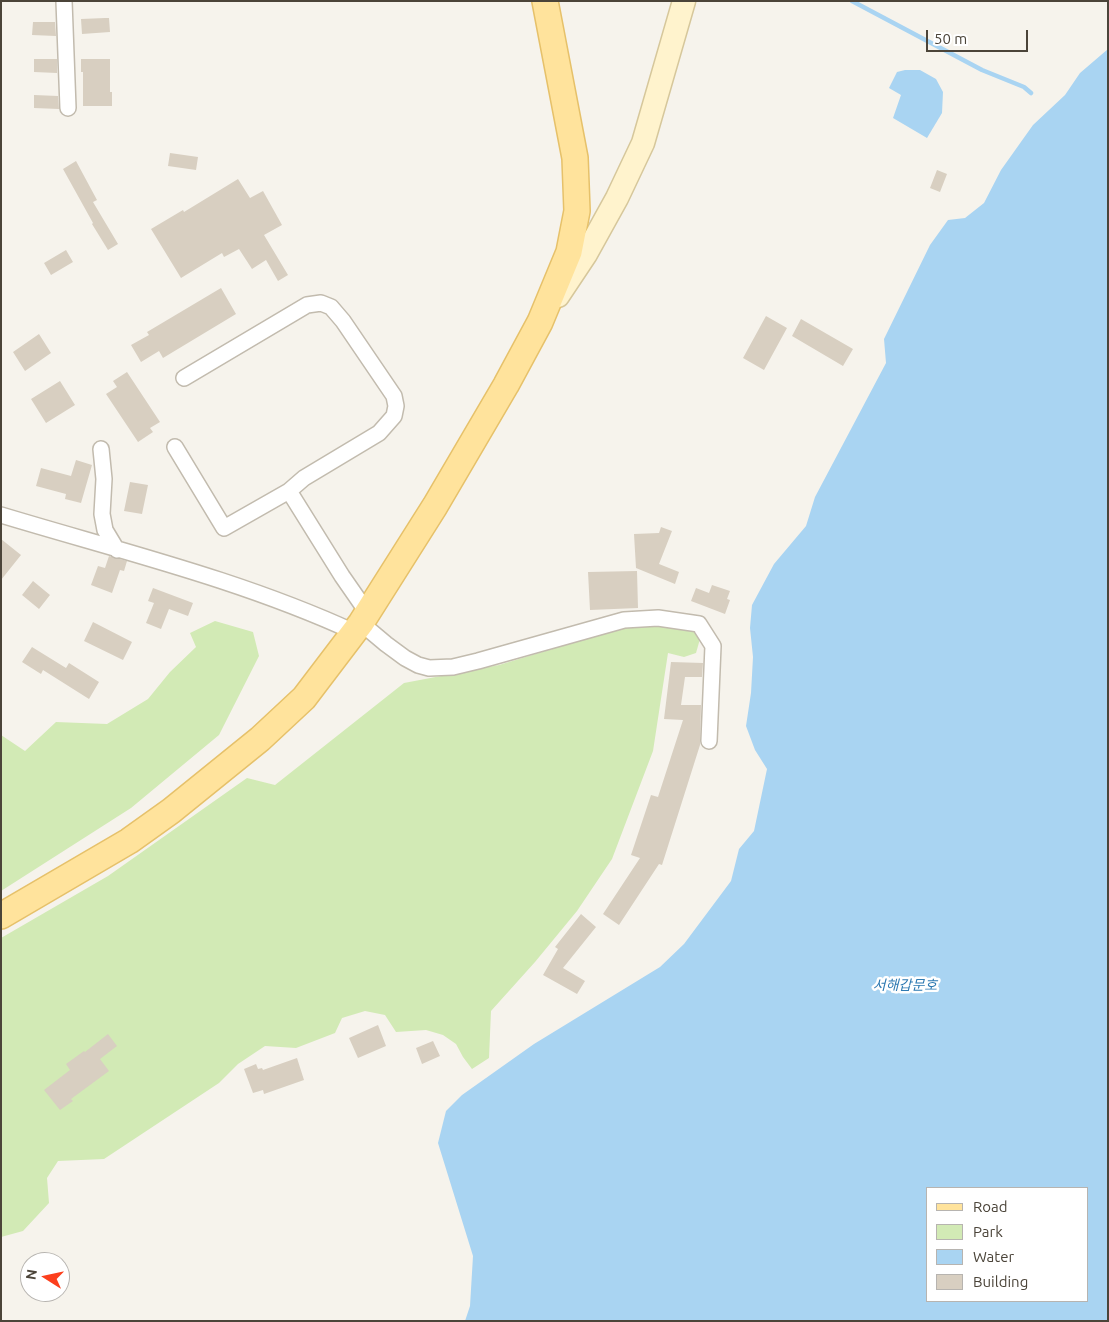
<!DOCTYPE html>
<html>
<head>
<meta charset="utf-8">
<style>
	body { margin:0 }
	#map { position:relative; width:1109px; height:1322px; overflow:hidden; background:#f6f3ec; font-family:Ubuntu,sans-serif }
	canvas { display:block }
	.frame { position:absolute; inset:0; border:2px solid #4b4439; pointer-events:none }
	.legend { position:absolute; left:926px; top:1187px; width:162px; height:115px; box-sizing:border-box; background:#fff; border:1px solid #b7b4b0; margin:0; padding:6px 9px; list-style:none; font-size:15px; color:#4b4439 }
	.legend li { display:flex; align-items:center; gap:10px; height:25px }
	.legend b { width:25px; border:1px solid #b7b4b0 }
	.north { position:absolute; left:20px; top:1252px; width:50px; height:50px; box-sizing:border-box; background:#fff; border:1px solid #b7b4b0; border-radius:50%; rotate:280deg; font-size:14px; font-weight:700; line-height:20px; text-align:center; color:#4b4439 }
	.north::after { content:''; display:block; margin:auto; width:18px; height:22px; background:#fc3f1d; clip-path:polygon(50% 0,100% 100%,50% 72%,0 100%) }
	.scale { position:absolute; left:926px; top:30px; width:102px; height:22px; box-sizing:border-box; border:2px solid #4b4439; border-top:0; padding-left:6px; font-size:15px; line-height:18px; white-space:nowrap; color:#4b4439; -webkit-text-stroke:4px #fff; paint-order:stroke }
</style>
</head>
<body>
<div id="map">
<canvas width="1109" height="1322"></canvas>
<div class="frame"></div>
<ul class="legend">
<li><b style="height:6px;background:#ffe39c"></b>Road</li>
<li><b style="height:14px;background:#d2eab5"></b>Park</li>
<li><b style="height:14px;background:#a9d4f2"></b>Water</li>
<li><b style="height:14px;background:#d8cfc1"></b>Building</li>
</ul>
<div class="north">N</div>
<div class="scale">50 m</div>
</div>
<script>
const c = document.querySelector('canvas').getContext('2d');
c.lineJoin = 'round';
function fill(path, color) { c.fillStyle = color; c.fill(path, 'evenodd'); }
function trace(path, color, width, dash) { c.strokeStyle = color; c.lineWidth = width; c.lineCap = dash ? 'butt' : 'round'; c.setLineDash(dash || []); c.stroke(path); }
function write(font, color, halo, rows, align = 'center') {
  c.font = font + ' Ubuntu,"Noto Sans KR",sans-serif'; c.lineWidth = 5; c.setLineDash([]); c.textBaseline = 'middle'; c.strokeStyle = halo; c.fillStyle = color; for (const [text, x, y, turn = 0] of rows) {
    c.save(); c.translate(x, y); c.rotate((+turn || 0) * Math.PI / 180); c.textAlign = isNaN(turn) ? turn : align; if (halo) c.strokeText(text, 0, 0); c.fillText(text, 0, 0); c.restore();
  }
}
const green = new Path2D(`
	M215,621L253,632L259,656L219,735L131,808L1,891V735L25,751L56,722L107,724L148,699L170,672L196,647L190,633Z
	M642,625L692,630L700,639L696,653L684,657L668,653L653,751L612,859L577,911L535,962L491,1011L489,1058L472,1069L463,1057L456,1044L443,1035L426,1030L396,1032L385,1015L365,1011L342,1018L335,1033L296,1048L265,1046L238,1064L219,1083L104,1159L58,1161L47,1178L49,1203L23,1231L1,1237V938L108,876L247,778L275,785L404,683L499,665L622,628Z`);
const water = new Path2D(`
	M1108,49V1321H465L470,1306L473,1256L438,1143L446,1111L462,1095L534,1044L660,967L684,944L731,881L739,849L754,831L767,769L755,750L746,726L751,693L753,657L750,628L752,605L774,564L806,526L815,497L886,363L884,339L930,245L948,220L965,218L984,203L1001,170L1033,125L1065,95L1080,73ZM928,1188H1088V1301H928Z
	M905,70H920L936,79L943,92L942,113L927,138L893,118L901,95L889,88L897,72Z`);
const stream = new Path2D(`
	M852,1L982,70L1024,87L1031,93`);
const building = new Path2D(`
	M105,18H109L110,32L82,34L81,19Z
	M33,22H55L56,36L32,35Z
	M34,59H57V73L34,72Z
	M81,59H110V92H112V106H83V72H81Z
	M34,95L58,96L59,109L34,108Z
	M170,153L198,157L196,170L168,166Z
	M76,161L97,200L93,202L118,244L108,250L92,224L93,223L63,169Z
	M937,170L947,174L940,192L930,188Z
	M238,179L250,198L263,191L282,225L264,235L288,275L278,281L266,260L252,269L239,249L224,257L222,253L181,278L151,229L183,210L184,212Z
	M66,250L73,262L51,275L44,263Z
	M221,288L236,314L163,358L159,351L141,362L131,345L149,335L147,332Z
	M766,316L787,328L764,370L743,358Z
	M801,319L853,349L843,366L792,336Z
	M39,334L51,353L25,371L13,352Z
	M127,372L160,422L150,428L153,432L138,442L106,394L117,387L113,381Z
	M60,381L75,405L46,423L31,399Z
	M76,460L92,465L81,503L65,499L66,494L36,486L41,468L71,476Z
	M130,482L148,485L142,514L124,511Z
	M661,527L672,531L659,564L679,572L675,584L636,568L634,534L659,533Z
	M1,539L21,555L1,580Z
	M109,556L127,561L124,571L120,570L112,593L91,585L98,566L105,568Z
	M637,571L638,608L590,610L588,572Z
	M33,581L50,595L39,609L22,595Z
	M712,585L730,591L727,599L730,600L725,614L691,601L696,588L709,593Z
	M153,588L193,603L188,616L169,609L161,629L146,623L154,603L148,601Z
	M93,622L132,642L123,660L84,641Z
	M32,647L66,668L69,663L99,682L89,699L43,670L41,674L22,662Z
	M671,662L703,663L702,677H685L681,705H701L700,745L662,865L659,864L619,925L603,914L640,858L631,855L651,795L658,797L683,720L664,719Z
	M581,914L596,927L563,968L585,981L577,994L543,975L558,949L555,947Z
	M378,1025L386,1046L358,1058L349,1038Z
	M108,1034L117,1046L100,1059L109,1071L71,1099L73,1101L60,1110L44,1090L70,1070L66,1064L84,1051L85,1052Z
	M433,1041L440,1056L422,1064L416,1048Z
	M297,1058L304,1080L264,1094L263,1090L253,1093L244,1069L256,1064L258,1069L262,1068L263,1070Z`);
const street = new Path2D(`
	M64,1L68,108
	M184,378L307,305L321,303L331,307L343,321L394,396L396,406L394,416L379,433L304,478L289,491L342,576L367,612
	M175,447L224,528L289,491
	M101,449L104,479L102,514L105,530L117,550
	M1,515C120,551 241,580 354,632
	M361,623L386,644L405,658L418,665L429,668L453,667L478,661L624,620L658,618L699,624L713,646L709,741`);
const secondary = new Path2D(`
	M558,296L586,254L617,198L643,143L684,1`);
const primary = new Path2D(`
	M1,916L129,841L171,811L260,739L304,698L361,623L435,506L506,385L540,322L569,252L577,211L575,158L545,1`);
const waterNames = [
	["서해갑문호",905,985]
];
fill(green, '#d2eab5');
fill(water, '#a9d4f2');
trace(stream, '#a9d4f2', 4.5);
fill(building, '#d8cfc1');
trace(street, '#c2bbae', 18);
trace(secondary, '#d6c79b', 25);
trace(primary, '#e6c16a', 28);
trace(street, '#fff', 15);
trace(secondary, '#fff3cd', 22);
trace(primary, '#ffe39c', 25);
write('italic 14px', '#2e7ab2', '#fff', waterNames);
</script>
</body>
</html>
